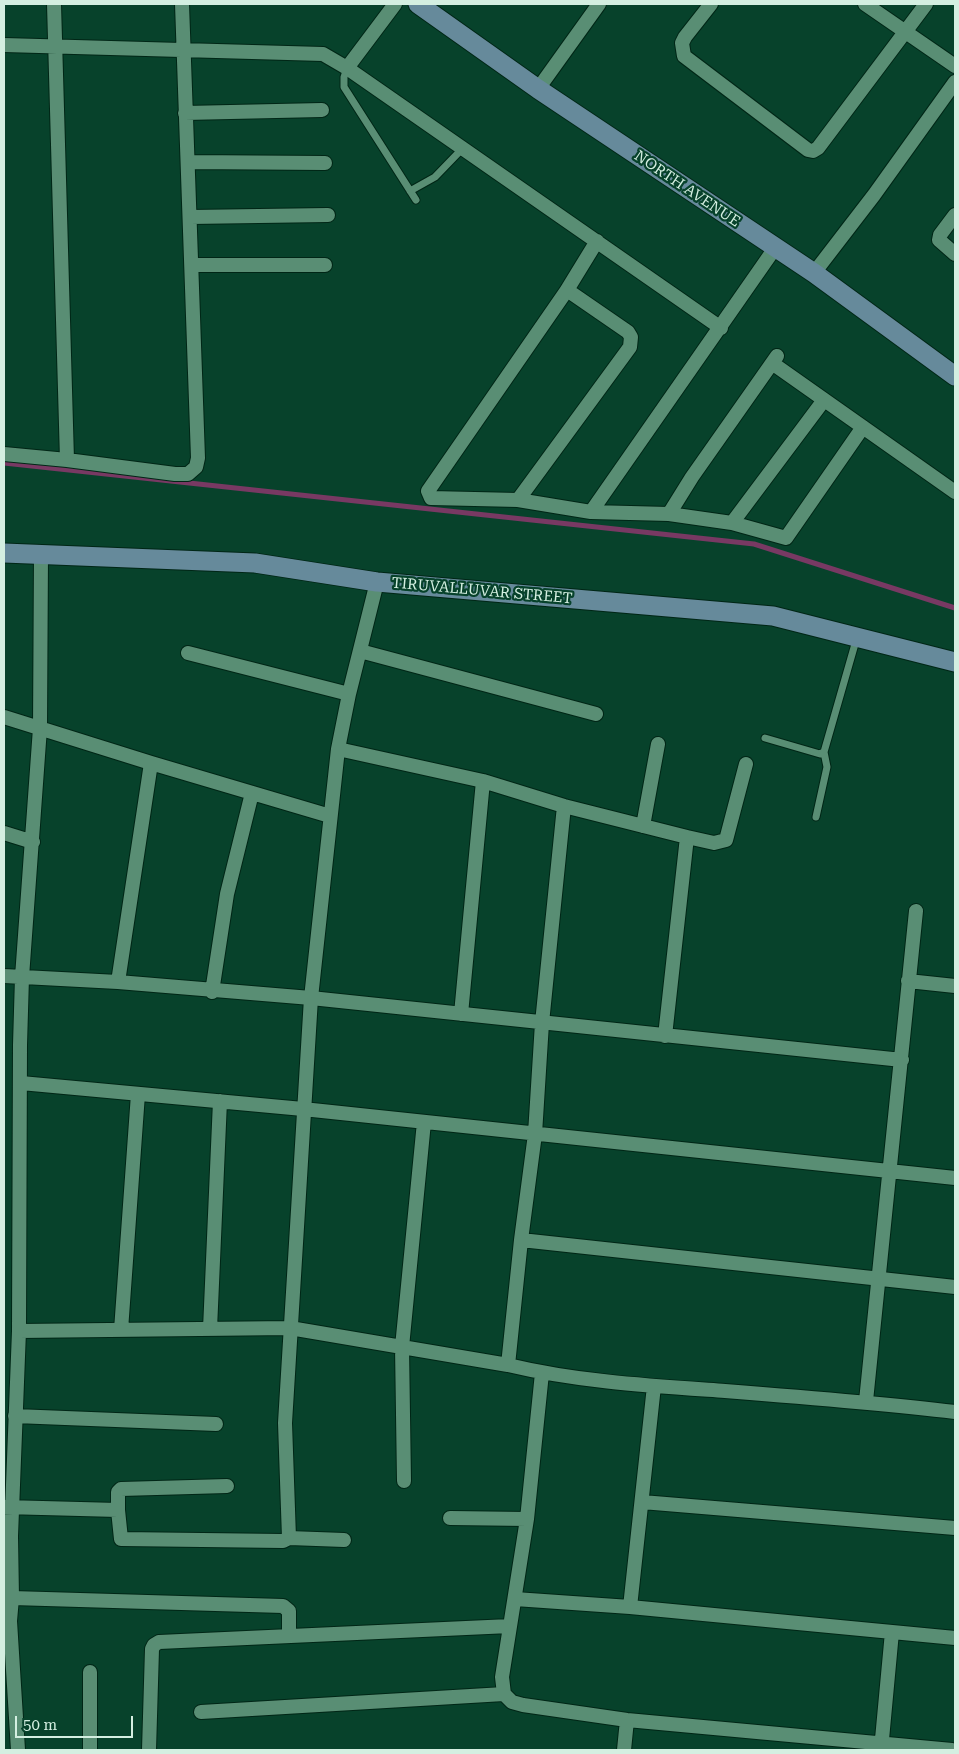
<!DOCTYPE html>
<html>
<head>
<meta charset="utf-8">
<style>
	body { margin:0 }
	#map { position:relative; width:959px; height:1754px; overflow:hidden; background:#07422b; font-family:"Roboto Serif",serif }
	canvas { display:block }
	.frame { position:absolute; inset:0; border:5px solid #d4efe1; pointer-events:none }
	.scale { position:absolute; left:15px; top:1716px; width:118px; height:22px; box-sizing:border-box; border:2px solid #d4efe1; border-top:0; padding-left:6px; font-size:15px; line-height:18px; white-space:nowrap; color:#d4efe1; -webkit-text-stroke:4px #07422b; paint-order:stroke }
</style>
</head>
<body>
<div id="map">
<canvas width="959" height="1754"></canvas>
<div class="frame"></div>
<div class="scale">50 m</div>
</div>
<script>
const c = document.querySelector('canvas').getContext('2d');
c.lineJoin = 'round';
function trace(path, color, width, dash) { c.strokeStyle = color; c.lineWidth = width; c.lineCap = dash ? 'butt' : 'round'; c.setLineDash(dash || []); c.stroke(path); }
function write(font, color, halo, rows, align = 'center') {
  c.font = font + ' "Roboto Serif",serif'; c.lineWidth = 4.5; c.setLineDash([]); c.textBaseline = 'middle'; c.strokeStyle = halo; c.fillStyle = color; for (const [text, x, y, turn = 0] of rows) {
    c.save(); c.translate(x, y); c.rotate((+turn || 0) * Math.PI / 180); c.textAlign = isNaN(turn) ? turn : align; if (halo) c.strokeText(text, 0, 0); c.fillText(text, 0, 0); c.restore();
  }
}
const stream = new Path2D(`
	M4,463L754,544L955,608`);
const lane = new Path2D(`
	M347,68L344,77V87L416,200
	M410,191L435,177L463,148
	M765,738L820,754L824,752L857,637
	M816,817L827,767L824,752`);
const street = new Path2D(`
	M54,4L67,460
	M711,4L685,37L682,43L684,56L808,150L813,151L818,148L926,4
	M865,4L955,66
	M4,45L323,54L347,68L721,328
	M347,68L395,4
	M538,89L599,4
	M185,113L322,110
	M188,162L325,163
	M955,215L940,235L939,240L955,254
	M190,217L328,215
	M192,265H325
	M814,273L874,195L955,82
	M567,290L428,491L431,498L518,500L591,512L669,514L732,523L786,538L863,427
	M772,363L955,492
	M4,454L67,460L175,474H188L196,467L198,458L182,4
	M518,500L630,347L631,337L628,332L567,290L597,241
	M591,512L775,248
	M669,514L692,477L777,356
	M732,523L824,400
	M360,651L596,714
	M188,653L349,694
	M4,717L151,763L330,816
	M338,749L483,781L564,806L687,837L665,1036
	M643,826L658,744
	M4,833L33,842
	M687,837L714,843L726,840L746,764
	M4,976L118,982L311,998L902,1060
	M908,981L955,986
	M118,982L151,763
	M212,992L227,894L252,793
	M461,1014L483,781
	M21,1083L303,1109L955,1178
	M521,1240L955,1287
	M210,1329L220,1101
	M121,1330L138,1094
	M19,1331L290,1328L508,1365C579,1382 653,1386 725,1391C802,1397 879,1403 955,1412
	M508,1365L521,1240L535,1134L542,1023L564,806
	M542,1373L527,1519L502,1677L504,1694L512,1702L523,1705L627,1720L952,1750
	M866,1401L916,911
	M15,1416L216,1424
	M404,1481L402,1347L424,1122
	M642,1502L955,1528
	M4,1507L118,1510V1492L121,1489L227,1486
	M118,1510L121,1539L283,1541L289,1538L285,1423L311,998L338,749L349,694L377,582
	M450,1518L527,1519
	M289,1538L344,1540
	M12,1598L283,1606L289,1611V1636
	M515,1599L630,1607L955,1638
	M630,1607L654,1386
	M90,1672V1750
	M201,1712L504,1694
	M18,1750L10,1621L12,1598L11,1536L19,1331L20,1045L22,977L40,728L41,554
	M149,1750L152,1649L154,1645L159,1642L510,1626
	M624,1750L627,1720
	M881,1750L892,1632`);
const secondary = new Path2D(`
	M418,4L538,89L814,273L955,376
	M4,553L255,563L377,582L773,616L955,662`);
const streetNames = [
	["NORTH AVENUE",687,189,34],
	["TIRUVALLUVAR STREET",482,591,5]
];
trace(stream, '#783963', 5);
trace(lane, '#002616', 9);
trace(street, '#002616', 16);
trace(secondary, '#002616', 21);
trace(lane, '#598e74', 7);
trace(street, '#598e74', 14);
trace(secondary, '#668a9b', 19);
write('15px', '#d4efe1', '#07422b', streetNames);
</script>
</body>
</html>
